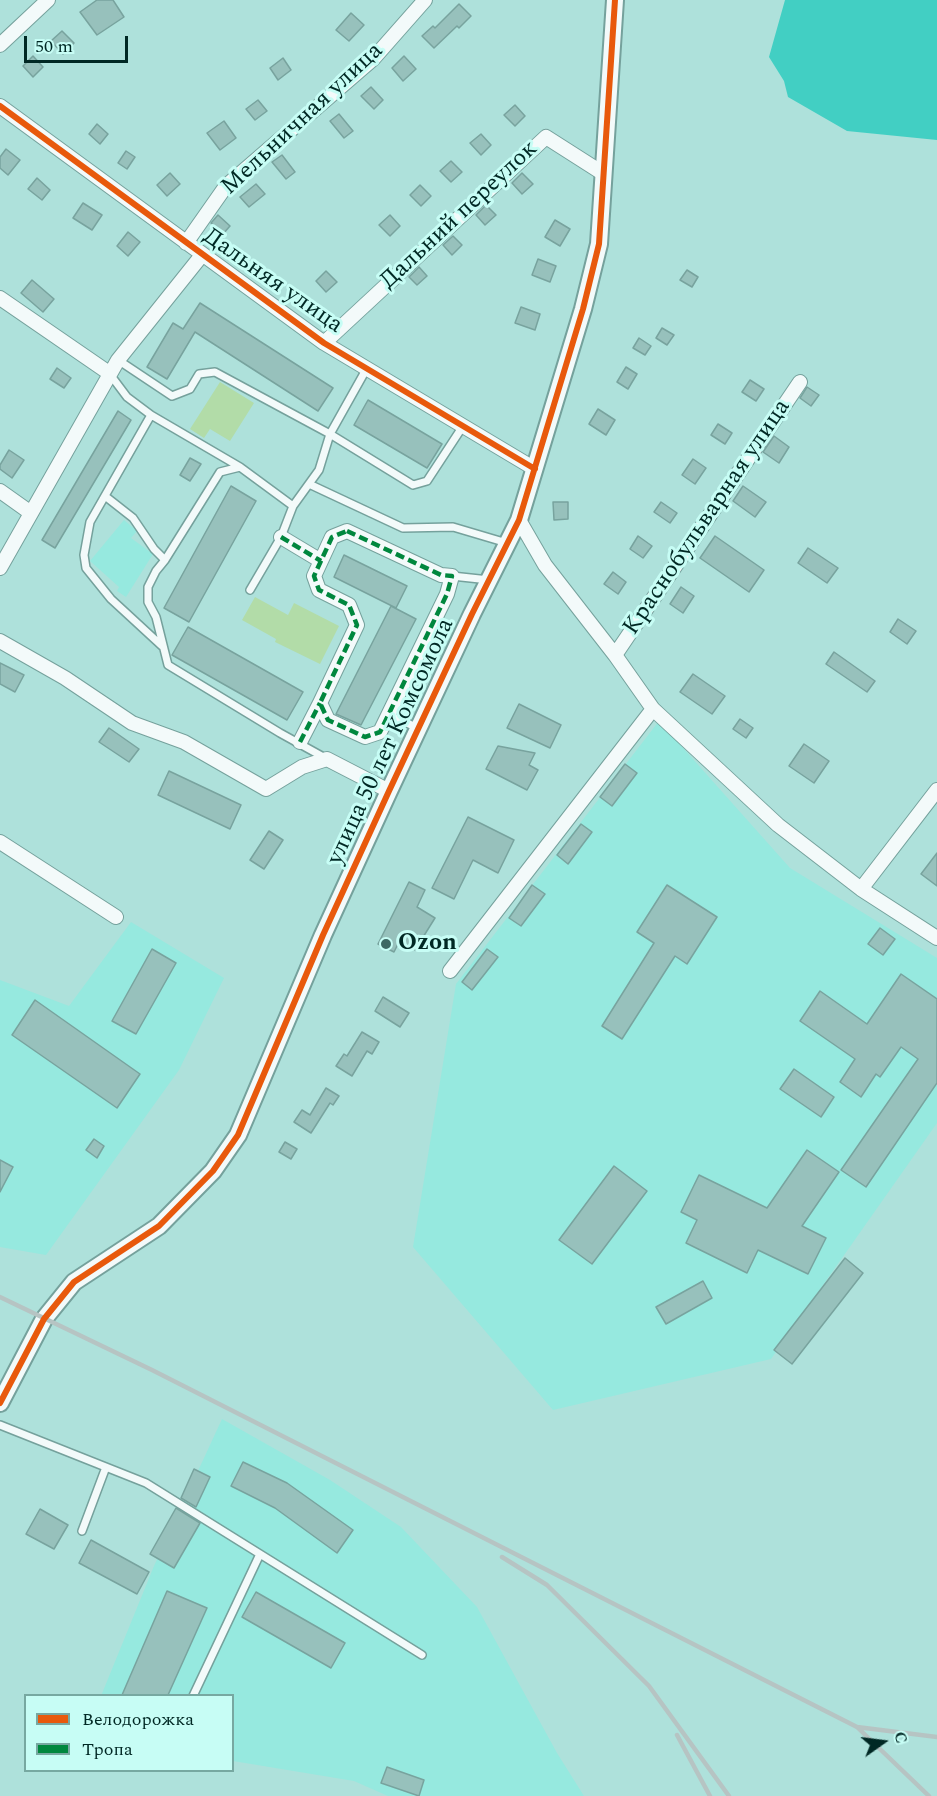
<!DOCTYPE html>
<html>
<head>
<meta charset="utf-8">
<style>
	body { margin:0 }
	#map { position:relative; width:937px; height:1796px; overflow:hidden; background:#aee1db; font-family:Spectral,serif }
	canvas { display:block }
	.legend { position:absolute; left:24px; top:1694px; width:210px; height:78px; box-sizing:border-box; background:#c7fdf5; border:2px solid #77a8a1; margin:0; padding:8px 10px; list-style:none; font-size:18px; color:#002824 }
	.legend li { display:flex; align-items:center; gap:12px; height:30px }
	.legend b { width:30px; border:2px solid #77a8a1 }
	.north { position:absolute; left:853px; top:1712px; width:60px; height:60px; -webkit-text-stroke:4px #c7fdf5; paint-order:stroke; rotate:76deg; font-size:16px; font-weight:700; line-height:24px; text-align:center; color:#002824 }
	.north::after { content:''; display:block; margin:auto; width:21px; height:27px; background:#002824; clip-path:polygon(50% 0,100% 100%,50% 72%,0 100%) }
	.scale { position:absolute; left:24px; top:36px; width:104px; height:27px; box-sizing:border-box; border:3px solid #002824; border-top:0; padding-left:8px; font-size:18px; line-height:21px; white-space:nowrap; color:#002824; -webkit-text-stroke:4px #c7fdf5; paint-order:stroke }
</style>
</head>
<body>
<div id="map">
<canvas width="937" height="1796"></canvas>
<ul class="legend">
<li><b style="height:8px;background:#e8590c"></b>Велодорожка</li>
<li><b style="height:8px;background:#00873e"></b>Тропа</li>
</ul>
<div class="north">С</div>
<div class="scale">50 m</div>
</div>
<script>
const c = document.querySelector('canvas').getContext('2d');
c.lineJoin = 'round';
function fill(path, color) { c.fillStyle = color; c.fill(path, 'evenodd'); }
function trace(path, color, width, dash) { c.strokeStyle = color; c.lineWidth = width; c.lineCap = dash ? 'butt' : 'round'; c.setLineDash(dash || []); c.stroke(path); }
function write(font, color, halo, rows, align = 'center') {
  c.font = font + ' Spectral,serif'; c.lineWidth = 6; c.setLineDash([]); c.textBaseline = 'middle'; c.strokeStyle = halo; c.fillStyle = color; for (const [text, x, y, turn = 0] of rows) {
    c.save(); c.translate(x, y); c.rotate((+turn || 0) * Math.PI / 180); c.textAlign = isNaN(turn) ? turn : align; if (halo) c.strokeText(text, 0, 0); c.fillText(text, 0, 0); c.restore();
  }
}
const built = new Path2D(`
	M124,520L137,531L131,538L153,554L126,597L117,591L119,587L90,561Z
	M659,721L790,868L937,958V1123L771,1359L553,1410L413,1247L456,984Z
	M131,922L224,978L179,1070L46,1255L0,1247V980L69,1006Z
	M222,1419L330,1480L401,1527L477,1607L557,1753L584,1796H388L354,1781L233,1761L232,1696H101L154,1566Z`);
const green = new Path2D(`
	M220,382L254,403L230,441L210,429L204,438L190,429Z
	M255,597L288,615L294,603L339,626L320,664L275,642L276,639L242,620Z`);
const water = new Path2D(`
	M785,0H937V140L847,131L788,97L784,81L769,57Z`);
const building = new Path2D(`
	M97,0H113L124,17L97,35L80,12Z
	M459,4L471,16L459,28L457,26L434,48L422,36L433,26L435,28Z
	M351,13L364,25L349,41L336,30Z
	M62,31L74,43L63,54L51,41Z
	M33,56L43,67L33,77L23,66Z
	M404,56L416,69L403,81L392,68Z
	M283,58L291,70L278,80L270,68Z
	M371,87L383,100L374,109L361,96Z
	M258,100L267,111L255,120L246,109Z
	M515,105L525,116L515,126L504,115Z
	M339,114L353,131L344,138L330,121Z
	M224,121L236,138L220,150L207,133Z
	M97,124L108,134L100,144L89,134Z
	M481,134L491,145L481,155L470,143Z
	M6,149L20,160L8,175L0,168V157Z
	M126,151L135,157L127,169L118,163Z
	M282,155L295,172L286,179L272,162Z
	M451,161L462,172L451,182L440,171Z
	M170,173L180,184L167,196L157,185Z
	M522,173L533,184L522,194L512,183Z
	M37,178L50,190L42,200L28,189Z
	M256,184L265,194L249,207L240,197Z
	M420,185L431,196L421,206L410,195Z
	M83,203L102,215L92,230L73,218Z
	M486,205L496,215L485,225L476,215Z
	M218,215L230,226L223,234L211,223Z
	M390,215L400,226L390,236L379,225Z
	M555,220L570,229L560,246L545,237Z
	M128,232L140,242L128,256L117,246Z
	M453,236L462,245L452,255L443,245Z
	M538,259L556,266L550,282L532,275Z
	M419,267L427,276L417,285L409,277Z
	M687,270L698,277L692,287L680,280Z
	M326,271L337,282L326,292L316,281Z
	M32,280L54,299L43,312L21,293Z
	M200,303L333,388L318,411L195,332L167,379L147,367L173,323L183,329Z
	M521,307L540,314L535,330L515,323Z
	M662,328L674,335L667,345L656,338Z
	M639,338L651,346L645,355L633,348Z
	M626,367L637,374L628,389L617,382Z
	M57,368L71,378L64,388L50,379Z
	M750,380L764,389L756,401L742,392Z
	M807,387L819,395L811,406L800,398Z
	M368,400L442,444L427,468L354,425Z
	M598,409L615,420L606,435L589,424Z
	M118,411L131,420L55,548L42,540Z
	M718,424L732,433L725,444L711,435Z
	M774,436L789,447L779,463L763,452Z
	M9,450L24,460L12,478L0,469V465Z
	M190,458L201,464L190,481L180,475Z
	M693,459L706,468L695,484L682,475Z
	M231,486L256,501L189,622L164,608Z
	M743,486L766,502L755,517L733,501Z
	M553,502H568V519L554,520Z
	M661,502L677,513L670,523L654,512Z
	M638,536L652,546L643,558L630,549Z
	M715,536L764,570L749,592L700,558Z
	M808,548L838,568L827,583L798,563Z
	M344,555L407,586L396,608L334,577Z
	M613,572L626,582L618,594L604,584Z
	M681,587L694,596L683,613L670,604Z
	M391,606L416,619L361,725L336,714Z
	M898,619L916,631L907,644L890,632Z
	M188,627L303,692L287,720L172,655Z
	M834,652L875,681L867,692L826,664Z
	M0,663L24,675L15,692L0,684Z
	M693,674L725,696L712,714L680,692Z
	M519,704L561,725L550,748L507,728Z
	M740,719L753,728L746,738L733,729Z
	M109,728L139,749L129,762L99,742Z
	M804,744L829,761L814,783L789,766Z
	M498,746L535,753L529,765L538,770L527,790L486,769Z
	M625,764L637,773L612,806L600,797Z
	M169,771L241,805L230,829L158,795Z
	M468,817L514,840L498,873L473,860L454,899L432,888Z
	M581,824L592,832L568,864L557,855Z
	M269,831L283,840L264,869L250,860Z
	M937,853V886L921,874Z
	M409,882L425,890L417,907L435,918L415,950L400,940L394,952L378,944Z
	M532,885L545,894L521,926L509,918Z
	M667,885L717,917L687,964L675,956L622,1039L602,1026L654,943L637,932Z
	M880,928L895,939L883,955L868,944Z
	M152,949L176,963L136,1034L112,1021Z
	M487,949L498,957L472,990L462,982Z
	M901,974L937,999V1083L866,1187L841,1170L918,1059L901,1047L880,1077L876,1074L861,1097L840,1082L855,1059L800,1021L820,991L867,1024Z
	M383,997L409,1013L400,1027L375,1011Z
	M35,1000L140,1074L117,1108L12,1035Z
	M362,1032L379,1042L372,1054L367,1051L352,1076L336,1066L344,1054L347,1056Z
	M794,1069L834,1097L821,1117L780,1089Z
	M326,1088L339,1096L333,1105L330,1103L311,1133L294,1122L302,1110L310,1115Z
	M94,1139L104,1146L97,1158L86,1150Z
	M285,1142L297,1149L291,1159L279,1152Z
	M807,1150L839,1172L802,1226L826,1238L808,1274L758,1250L747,1273L686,1243L697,1220L681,1212L699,1175L767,1208Z
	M0,1160L13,1167L0,1192Z
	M614,1166L647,1191L592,1264L559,1240Z
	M845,1258L863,1273L792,1364L774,1350Z
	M703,1281L712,1298L666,1324L656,1307Z
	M243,1462L287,1483L353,1530L337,1553L275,1508L231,1486Z
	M194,1469L210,1477L196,1507L181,1498Z
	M176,1508L200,1523L174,1568L150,1554Z
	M40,1509L68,1525L54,1549L26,1534Z
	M91,1540L149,1572L137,1594L79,1563Z
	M167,1591L207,1608L168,1695H122Z
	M256,1592L345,1643L331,1668L242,1617Z
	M387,1767L424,1780L419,1796L381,1783Z`);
const service = new Path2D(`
	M118,360L172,396L190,389L199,374L215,372L330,434L413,485L427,481L463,426
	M109,373L127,397L151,415L90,522L84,555L86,568L111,599L162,646
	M151,415L240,467
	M309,484L403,528L453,527L507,543
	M105,496L133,518L154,549L165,560L156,571L148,587V602L156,617L168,665L280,733L327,759
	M165,560L220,472L240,467L293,506
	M452,576L489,580
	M250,590L281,537L293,506L319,470L330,434L367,368
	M389,715L418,728
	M0,1425L146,1483L422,1655
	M82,1531L106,1467
	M193,1696L260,1554`);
const minor = new Path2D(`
	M0,45L48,0
	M0,106L324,343L535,469
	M186,243L226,186L373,59L425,0
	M0,298L109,373
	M324,343L546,137L604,174
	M0,491L31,513
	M519,520L545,565L615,655L653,709L778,825L861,889L937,938
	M347,531L441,575L452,576L447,594L380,732L365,737L328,720L320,703L357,625L349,605L319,590L314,576L332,537Z
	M281,537L321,561
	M0,568L118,360L202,255
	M0,641L65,678L132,723L184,742L266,789L302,767L327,759L389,791
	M615,655L800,382
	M300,742L320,703
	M0,842L116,917
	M861,889L937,790
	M450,971L653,709`);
const tertiary = new Path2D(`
	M0,1403L44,1319L74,1282L159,1226L213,1171L238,1135L323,935L389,791L472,614L519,520L583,309L599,244L615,0`);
const rail = new Path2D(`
	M0,1297L152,1370L857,1727L929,1796
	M502,1557L547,1585L649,1686L729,1796
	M857,1727L937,1737
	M677,1735L710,1796`);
const quiet = new Path2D(`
	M347,531L441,575L452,576L447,594L380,732L365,737L328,720L320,703L357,625L349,605L319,590L314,576L332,537Z
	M281,537L321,561
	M300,742L320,703`);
const cycleway = new Path2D(`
	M0,106L324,343L535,469
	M0,1403L44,1319L74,1282L159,1226L213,1171L238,1135L323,935L389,791L472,614L519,520L583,309L599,244L615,0`);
const markers = [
	[386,944,6,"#3d6964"]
];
const streetNames = [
	["Мельничная улица",303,120,-43],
	["Дальний переулок",460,216,-43],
	["Дальняя улица",272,282,35],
	["Краснобульварная улица",708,518,-56],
	["улица 50 лет Комсомола",392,742,-65]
];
const poiNames = [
	["Ozon",398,944]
];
fill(built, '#96e9df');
fill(green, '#b2dca8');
fill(water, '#42cfc3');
fill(building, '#97c1bc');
trace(building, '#78a39e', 1.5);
trace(service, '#75a19c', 10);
trace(minor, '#75a19c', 16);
trace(tertiary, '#75a19c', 20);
trace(service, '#f3fafa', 7);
trace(minor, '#f3fafa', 14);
trace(tertiary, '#f3fafa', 16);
trace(rail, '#b6c4c3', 4.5);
trace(quiet, '#00873e', 4.5, [9, 4.5]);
trace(cycleway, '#e8590c', 6);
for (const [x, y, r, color] of markers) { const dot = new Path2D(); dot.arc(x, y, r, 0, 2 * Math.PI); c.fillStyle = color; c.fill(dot); trace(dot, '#c7fdf5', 2); }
write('24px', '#002824', '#c7fdf5', streetNames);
write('bold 24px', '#002824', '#c7fdf5', poiNames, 'left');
</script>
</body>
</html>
